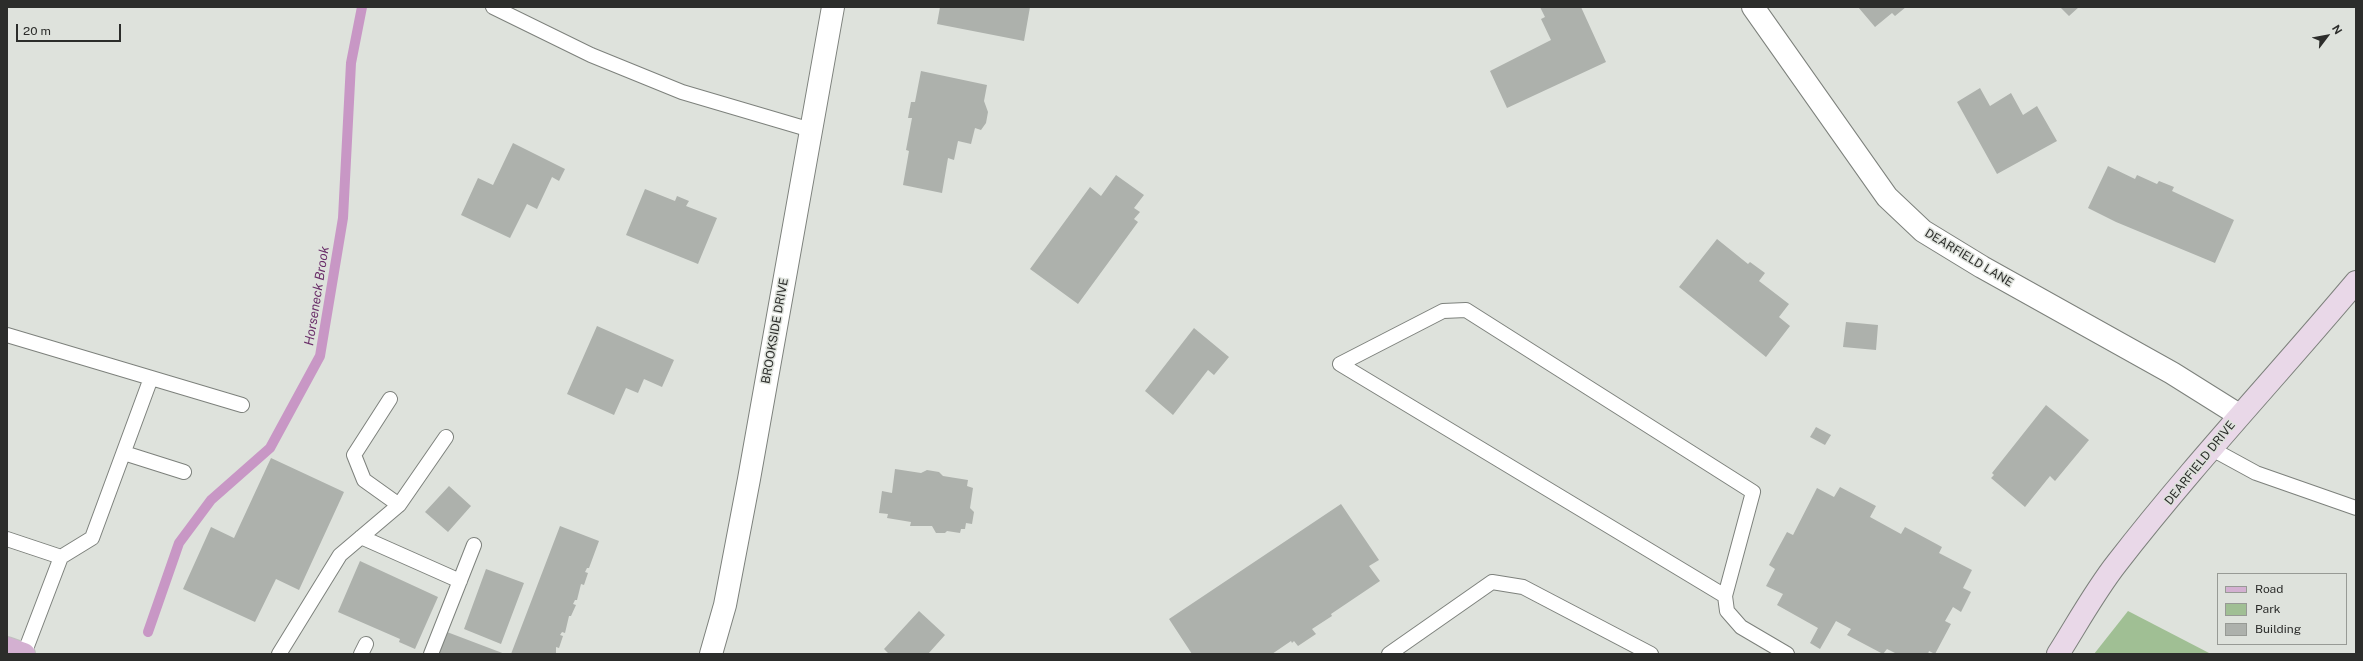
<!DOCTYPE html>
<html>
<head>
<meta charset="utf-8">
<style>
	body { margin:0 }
	#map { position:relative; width:2363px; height:661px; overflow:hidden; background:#dee2dc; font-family:"Public Sans",sans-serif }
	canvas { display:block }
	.frame { position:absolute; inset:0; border:8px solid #2c2d2b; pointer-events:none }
	.legend { position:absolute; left:2217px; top:573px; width:130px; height:72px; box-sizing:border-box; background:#dee2dc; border:1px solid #979a95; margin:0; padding:5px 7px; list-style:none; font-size:12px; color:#2c2d2b }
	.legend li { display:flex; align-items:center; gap:8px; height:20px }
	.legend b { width:20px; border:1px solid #979a95 }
	.north { position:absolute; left:2307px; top:16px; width:40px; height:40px; -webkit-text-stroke:3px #dee2dc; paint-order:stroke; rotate:58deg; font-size:11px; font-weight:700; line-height:16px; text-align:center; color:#2c2d2b }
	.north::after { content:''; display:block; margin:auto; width:14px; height:18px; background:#2c2d2b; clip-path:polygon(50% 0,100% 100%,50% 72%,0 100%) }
	.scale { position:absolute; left:16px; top:24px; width:105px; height:18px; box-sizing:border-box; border:2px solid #2c2d2b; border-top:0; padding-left:5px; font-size:12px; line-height:14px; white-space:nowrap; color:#2c2d2b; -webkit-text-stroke:3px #dee2dc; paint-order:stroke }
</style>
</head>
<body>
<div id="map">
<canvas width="2363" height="661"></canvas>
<div class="frame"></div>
<ul class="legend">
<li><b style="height:5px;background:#d3b0d1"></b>Road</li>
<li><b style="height:11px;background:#a0bf94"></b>Park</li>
<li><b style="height:11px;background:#adb1ac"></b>Building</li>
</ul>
<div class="north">N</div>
<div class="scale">20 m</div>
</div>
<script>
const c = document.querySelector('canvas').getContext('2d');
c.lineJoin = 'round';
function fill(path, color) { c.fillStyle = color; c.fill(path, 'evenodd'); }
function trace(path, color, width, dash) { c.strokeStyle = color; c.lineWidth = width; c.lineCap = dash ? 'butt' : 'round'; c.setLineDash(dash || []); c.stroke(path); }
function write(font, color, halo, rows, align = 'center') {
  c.font = font + ' "Public Sans",sans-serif'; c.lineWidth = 3; c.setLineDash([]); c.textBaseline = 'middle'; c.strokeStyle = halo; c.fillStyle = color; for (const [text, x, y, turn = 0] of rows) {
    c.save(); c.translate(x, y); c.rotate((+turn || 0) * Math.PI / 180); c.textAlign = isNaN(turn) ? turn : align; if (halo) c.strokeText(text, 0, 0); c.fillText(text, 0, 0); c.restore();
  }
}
const green = new Path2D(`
	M2128,611L2211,654H2094Z`);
const stream = new Path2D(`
	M148,632L179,543L211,500L270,448L320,356L343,218L351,63L362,7`);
const building = new Path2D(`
	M940,7H1030L1024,41L937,24Z
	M1540,7H1581L1606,62L1507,108L1490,71L1551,40L1541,19L1545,17Z
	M1858,7H1906L1895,16L1892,13L1875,27Z
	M2060,7H2079L2069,16Z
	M921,71L987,85L984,101L988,112L986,123L981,130L975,128L971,144L958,141L954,160L948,158L942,193L903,185L909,151L906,150L912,118H908L911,102H915Z
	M1980,88L1990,106L2011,93L2023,115L2037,106L2057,141L1997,174L1957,102Z
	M513,143L565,169L559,181L552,177L537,209L527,204L510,238L461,215L478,178L493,185Z
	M2108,166L2135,179L2137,175L2157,184L2159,181L2174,187L2172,191L2234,220L2215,263L2116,222L2088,208Z
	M1116,175L1144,195L1134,208L1140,212L1134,219L1138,222L1078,304L1030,269L1090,187L1101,196Z
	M645,189L675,201L677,196L689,201L686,206L717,218L698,264L626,235Z
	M1717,239L1748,264L1750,262L1765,273L1759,281L1789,304L1779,317L1790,326L1766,357L1679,287Z
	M1846,322L1878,325L1876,350L1843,347Z
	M597,326L674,360L662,387L644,379L638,393L626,388L614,415L567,394Z
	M1194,328L1229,357L1214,375L1208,370L1173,415L1145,391Z
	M2046,405L2089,440L2055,481L2050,476L2025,507L1991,478L1994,475L1992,473Z
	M1816,427L1831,435L1825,445L1810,437Z
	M271,458L344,492L299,590L276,579L255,622L183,589L211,527L234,538Z
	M895,469L921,473L927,470L939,472L943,476L968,480L967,486L973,488L970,508L974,512L972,524L966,523L965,529H961L960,533L947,531L945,533H936L932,526H910L911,522L887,518L888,514L879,513L882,491L892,493Z
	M449,486L471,506L448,532L425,512Z
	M1840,487L1876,506L1870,517L1901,534L1905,527L1942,547L1939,553L1972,570L1963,588L1971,592L1961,612L1953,607L1945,621L1951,624L1935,654L1929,651L1928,654H1897L1887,649L1883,654L1847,635L1851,629L1836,621L1820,649L1810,643L1818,628L1777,605L1783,594L1766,586L1775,569L1769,565L1787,532L1793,535L1817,488L1834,497Z
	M1341,504L1379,560L1369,566L1380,581L1331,614L1332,616L1312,629L1316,634L1298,646L1294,641L1292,643L1291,641L1272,654H1192L1169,619Z
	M560,526L599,541L589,568H587L585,572L588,573L584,585L581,584L577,600H575L573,604L576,605L571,616H569L565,633L562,632L560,635L563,636L559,648L556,647V654H511Z
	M360,561L438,597L415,649L399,642L400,639L338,612Z
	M486,569L524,583L501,644L464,629Z
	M919,611L945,635L928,654H889L884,649Z
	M447,632L505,654H439Z`);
const service = new Path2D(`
	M493,7L591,55L682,92L811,130
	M7,335L242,405
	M390,399L354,455L364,480L399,505
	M2212,449L2256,473L2356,508
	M124,453L184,472
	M361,537L460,581
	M7,539L61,557L24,654
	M61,557L92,538L151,378
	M1725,596L1340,364L1443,311L1466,310L1753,492L1725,596L1727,611L1741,627L1787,654
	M279,654L340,555L399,505L446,437
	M361,654L366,644
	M431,654L474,545
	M1389,654L1492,582L1523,587L1651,654`);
const minor = new Path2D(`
	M1753,7L1887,197L1923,231L1982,267L2172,373L2239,415`);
const tertiary = new Path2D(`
	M711,654L725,605L749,479L833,7`);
const secondary = new Path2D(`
	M2058,654C2077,624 2095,591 2117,563C2192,466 2277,376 2356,282`);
const primary = new Path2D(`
	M7,648L24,654`);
const streetNames = [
	["DEARFIELD LANE",1969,258,31],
	["BROOKSIDE DRIVE",775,331,-80],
	["DEARFIELD DRIVE",2200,463,-51]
];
const waterNames = [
	["Horseneck Brook",317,296,-81]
];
fill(green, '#a0bf94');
trace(stream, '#c897c5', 10);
fill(building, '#adb1ac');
trace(service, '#7d817c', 16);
trace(minor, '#7d817c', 24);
trace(tertiary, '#7d817c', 24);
trace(secondary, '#7d817c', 24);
trace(primary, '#c0c0bf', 24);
trace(service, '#fff', 14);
trace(minor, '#fff', 22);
trace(tertiary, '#fff', 22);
trace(secondary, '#e9d8e8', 22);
trace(primary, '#d3b0d1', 22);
write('12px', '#2c2d2b', '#dee2dc', streetNames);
write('italic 13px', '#6a2e69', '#dee2dc', waterNames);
</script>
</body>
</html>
